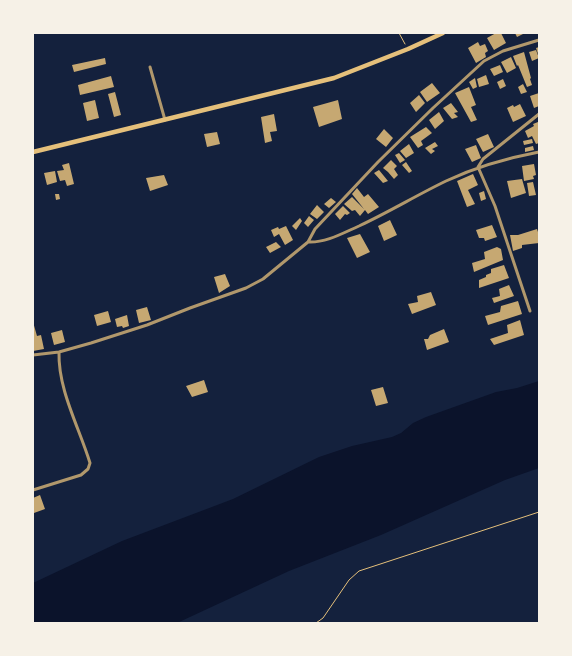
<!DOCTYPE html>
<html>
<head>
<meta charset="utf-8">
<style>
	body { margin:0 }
	#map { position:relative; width:572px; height:656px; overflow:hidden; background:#14213d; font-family:"Open Sans",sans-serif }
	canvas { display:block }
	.frame { position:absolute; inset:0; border:34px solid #f6f1e7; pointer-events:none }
</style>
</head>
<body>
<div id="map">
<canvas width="572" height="656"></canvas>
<div class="frame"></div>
</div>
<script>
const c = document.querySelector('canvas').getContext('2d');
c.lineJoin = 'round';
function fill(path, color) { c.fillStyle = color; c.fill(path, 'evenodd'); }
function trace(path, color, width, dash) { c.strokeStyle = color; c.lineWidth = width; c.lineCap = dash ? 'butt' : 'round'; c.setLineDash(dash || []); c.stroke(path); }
const water = new Path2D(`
	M539,381V468L505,480L381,535L289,571L177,623H33V583L122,541L233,499L319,457L352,446L392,437L401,433L413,423L426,417L496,392L517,388Z`);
const building = new Path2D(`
	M496,33H501L506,43L494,50L487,38Z
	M515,33H525L517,37Z
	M478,42L480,46L485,44L488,51L485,53L486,57L476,63L468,48Z
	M539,47V57L536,48Z
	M536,50L539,58L532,61L529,52Z
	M524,52L531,78L530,79L532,85L527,87L518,65L517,66L513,56Z
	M511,57L516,68L507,73L501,62Z
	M105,58L106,64L74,72L72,65Z
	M500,65L503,72L494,76L490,69Z
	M486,75L489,84L479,87L477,79Z
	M111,76L114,87L80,95L78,85Z
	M475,78L477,87L473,89L469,82Z
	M503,79L506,86L500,89L497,82Z
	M432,83L440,93L427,102L420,92Z
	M523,84L527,92L521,94L518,87Z
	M469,87L476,105L471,107L477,120L471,122L455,93Z
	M115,92L121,115L114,117L108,94Z
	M539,93V106L534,108L530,96Z
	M419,95L425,103L416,112L410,103Z
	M95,100L99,118L87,121L83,103Z
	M338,100L342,119L319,127L313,107Z
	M451,103L458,112L454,113L458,117L452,119L443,108Z
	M520,104L526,116L513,122L507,108L513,105L514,107Z
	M439,112L444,121L435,129L429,120Z
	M274,114L277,131L270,132L272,141L265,143L261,117Z
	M538,122L539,143L536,144L532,136L528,138L525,131L534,126L533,124Z
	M426,127L432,133L421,141L423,145L418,148L410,137Z
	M384,129L393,138L386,147L376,139Z
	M217,132L220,144L207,147L204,134Z
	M488,134L494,147L483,152L476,139Z
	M532,139L533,143L524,145L523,141Z
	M435,142L438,146L432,149L435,151L431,154L425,148Z
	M409,144L414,153L406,158L400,151Z
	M476,145L481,158L472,162L465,149Z
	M533,146L534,150L525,152V148Z
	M399,153L405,160L400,163L395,155Z
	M391,160L397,166L394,169L398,175L394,179L388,172L383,168Z
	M406,162L412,171L409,173L402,165Z
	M69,163L74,184L67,186L65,180L60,181L57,171L64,170L62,165Z
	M534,164L536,175L533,176L534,179L524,181L522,166Z
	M379,170L388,181L383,183L374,173Z
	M55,171L57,182L47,185L44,173Z
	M473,174L478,185L468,190L475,204L467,207L457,181Z
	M164,175L168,185L150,191L146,178Z
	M522,179L526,193L511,198L507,181Z
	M533,182L536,195L529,196L527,183Z
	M357,188L364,197L368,194L379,207L368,214L365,210L360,216L355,210L352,211L344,204L352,197L364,209L352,194Z
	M484,191L486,199L481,201L479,193Z
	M55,194H59L60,199L56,200Z
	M331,198L336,202L329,208L324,204Z
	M317,205L324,212L317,219L310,214Z
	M343,206L350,213L347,215L345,214L340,220L335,214Z
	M309,216L314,220L308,227L304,223Z
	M300,218L302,221L296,230L292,226Z
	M390,220L397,235L384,241L378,226Z
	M492,225L497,237L485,241L484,238H479L476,230Z
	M286,226L293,240L285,245L279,234L274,237L271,230L278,227L279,229Z
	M537,229L539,235V243L522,245V248L513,251L510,235H518Z
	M360,234L370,252L357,258L347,238Z
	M276,242L281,247L270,253L266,247Z
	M497,247L501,249L503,260L474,272L472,263L485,259L484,252Z
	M504,265L509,278L479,288V280L486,277V275L491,273V269Z
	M225,274L230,286L219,293L214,277Z
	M509,285L514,296L494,303L492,298L500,296L499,289Z
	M431,292L436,305L412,314L408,304L418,302L417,296Z
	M518,301L522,314L488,325L485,316L500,312L501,306Z
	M147,307L151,320L139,323L136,310Z
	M108,311L111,322L97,326L94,315Z
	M127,315L129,326L123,328L122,326L117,327L115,319Z
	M520,320L524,335L494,345L490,339L508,333L507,325Z
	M33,322L37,336L41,335L44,349L33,351Z
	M444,329L449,342L427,350L424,339H428L430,335Z
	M62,330L65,342L54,345L51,333Z
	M204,380L208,392L192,397L186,386Z
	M383,387L388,403L376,406L371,390Z
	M40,495L45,509L34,513L33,498Z`);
const path = new Path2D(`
	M399,33L405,44
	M316,623L323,618L349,580L359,571L539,512`);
const minor = new Path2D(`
	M150,67L165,120
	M308,242C326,243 343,233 359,226C389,212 417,195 446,181C476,167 507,158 539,152
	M530,311L495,206L478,167L483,159L539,114
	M33,355L59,352L91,343L147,325L190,308L246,288L263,279L308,242L315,229L378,162L433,108L484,61L503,51L539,40
	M33,490L81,475L88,469L90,463C79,427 58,390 59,352`);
const primary = new Path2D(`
	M33,152L334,78L408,49L443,33`);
fill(water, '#0b132b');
fill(building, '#c6a872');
trace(path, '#e5c07b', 1);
trace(minor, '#b1986c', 3);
trace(primary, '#e5c07b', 4.5);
</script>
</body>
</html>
